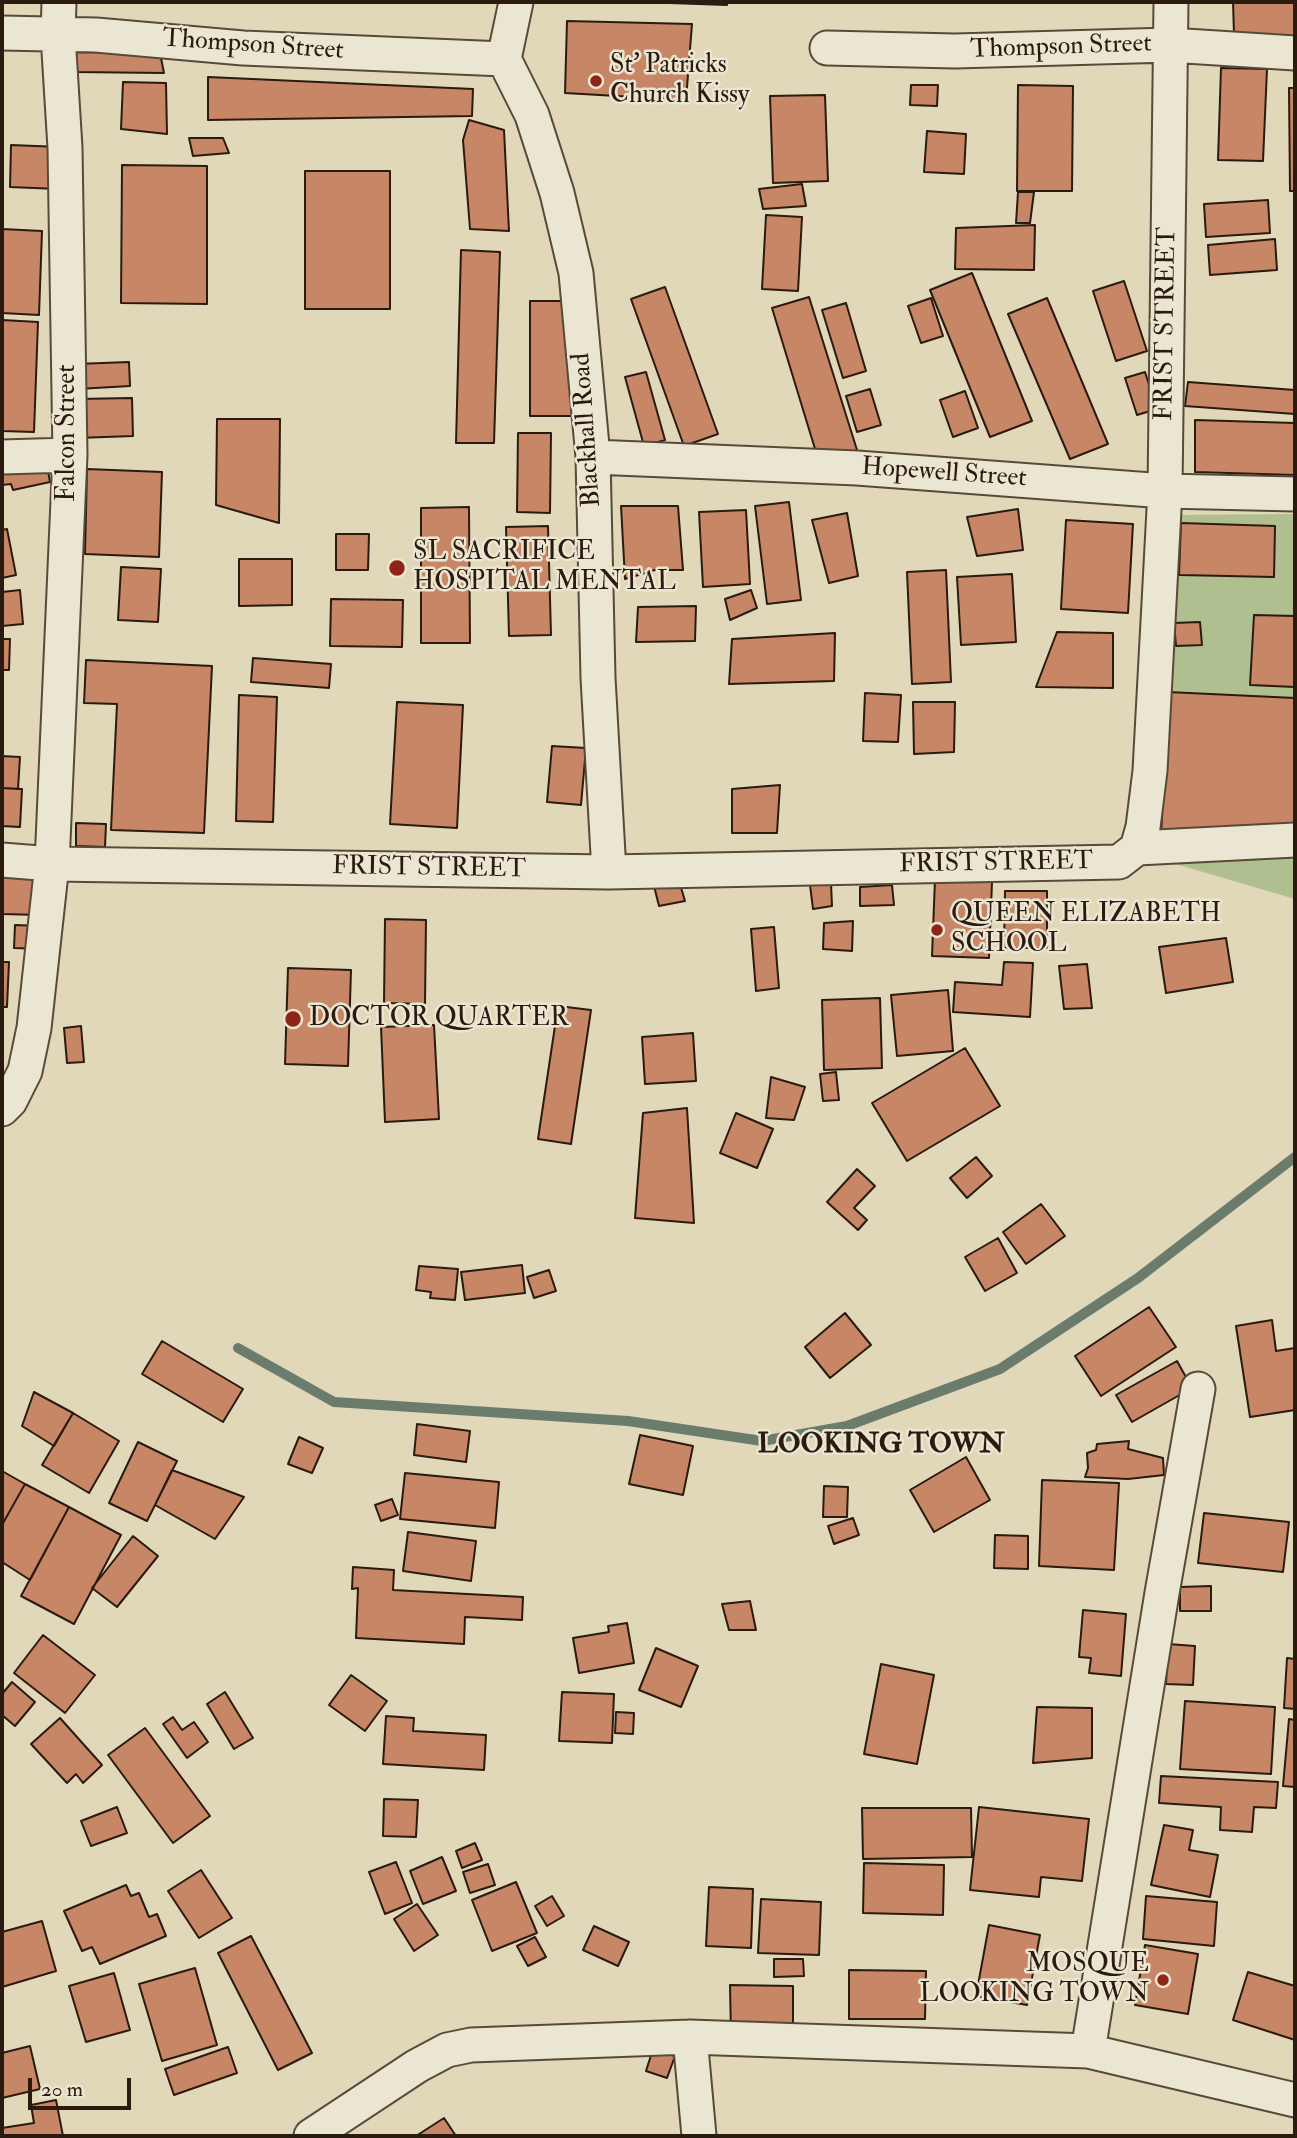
<!DOCTYPE html>
<html>
<head>
<meta charset="utf-8">
<style>
	body { margin:0 }
	#map { position:relative; width:1297px; height:2138px; overflow:hidden; background:#e0d8b8; font-family:"IM FELL Double Pica",serif }
	canvas { display:block }
	.frame { position:absolute; inset:0; border:4px solid #2b1a10; pointer-events:none }
	.scale { position:absolute; left:28px; top:2078px; width:103px; height:32px; box-sizing:border-box; border:4px solid #2b1a10; border-top:0; padding-left:9px; font-size:21px; line-height:24px; white-space:nowrap; color:#2b1a10; -webkit-text-stroke:5px #ebe6d1; paint-order:stroke }
</style>
</head>
<body>
<div id="map">
<canvas width="1297" height="2138"></canvas>
<div class="frame"></div>
<div class="scale">20 m</div>
</div>
<script>
const c = document.querySelector('canvas').getContext('2d');
c.lineJoin = 'round';
function fill(path, color) { c.fillStyle = color; c.fill(path, 'evenodd'); }
function trace(path, color, width, dash) { c.strokeStyle = color; c.lineWidth = width; c.lineCap = dash ? 'butt' : 'round'; c.setLineDash(dash || []); c.stroke(path); }
function write(font, color, halo, rows, align = 'center') {
  c.font = font + ' "IM FELL Double Pica",serif'; c.lineWidth = 5; c.setLineDash([]); c.textBaseline = 'middle'; c.strokeStyle = halo; c.fillStyle = color; for (const [text, x, y, turn = 0] of rows) {
    c.save(); c.translate(x, y); c.rotate((+turn || 0) * Math.PI / 180); c.textAlign = isNaN(turn) ? turn : align; if (halo) c.strokeText(text, 0, 0); c.fillText(text, 0, 0); c.restore();
  }
}
const green = new Path2D(`
	M1295,514V899L1152,857L1171,515Z`);
const stream = new Path2D(`
	M238,1348L334,1402L628,1421L762,1441L847,1426L1000,1369L1138,1278L1295,1157`);
const building = new Path2D(`
	M669,2H727V5L669,3Z
	M1233,2H1295V37L1234,34Z
	M567,21L692,24L686,100L565,93Z
	M74,52L160,53L164,73L74,72Z
	M1221,68L1267,69L1263,161L1218,160Z
	M208,77L473,89L472,116L208,120Z
	M123,82L166,83L167,134L121,129Z
	M911,85H938L937,106L910,105Z
	M1018,85L1073,86L1072,191H1017Z
	M1289,88H1295V191H1290Z
	M825,95L828,181L773,183L770,96Z
	M469,120L504,130L509,231L470,229L463,140Z
	M927,131L966,134L964,174L924,172Z
	M189,138H223L229,153L193,156Z
	M11,145L60,147L58,189L10,187Z
	M122,165L207,166V304L121,303Z
	M305,171H390V309H305Z
	M802,184L806,206L763,209L759,189Z
	M1018,192H1034L1030,223H1016Z
	M1268,200L1270,233L1206,237L1204,204Z
	M766,215L802,217L798,291L762,289Z
	M1035,225L1034,270L955,269L956,228Z
	M2,229L42,231L39,315L2,313Z
	M1275,239L1277,270L1210,275L1208,245Z
	M461,250L500,252L494,443H456Z
	M972,273L1032,421L990,437L930,290Z
	M1124,281L1147,351L1116,361L1093,291Z
	M665,287L718,434L684,446L631,299Z
	M809,297L857,450L819,462L772,308Z
	M931,298L943,336L921,343L908,306Z
	M1047,298L1108,444L1070,459L1008,314Z
	M530,301H574L575,416H530Z
	M846,303L866,371L843,378L822,310Z
	M2,320L38,322L34,432L2,431Z
	M129,362L130,386L77,389L76,364Z
	M646,372L665,440L644,446L625,377Z
	M1145,372L1157,409L1137,415L1125,378Z
	M1188,382L1295,390V414L1185,406Z
	M870,389L881,425L857,432L846,396Z
	M965,391L978,428L953,437L940,400Z
	M132,398L133,436L77,438V399Z
	M217,419H280L279,523L216,505Z
	M1195,420L1295,423V475L1195,472Z
	M518,433H551L550,513L517,512Z
	M2,465H47L50,482L13,490L11,484L2,485Z
	M87,469L162,472L159,557L85,554Z
	M789,502L801,600L767,604L755,506Z
	M621,506H678L683,570H655L625,579Z
	M469,507L470,643H421V508Z
	M1018,509L1023,550L977,556L967,517Z
	M746,510L750,584L703,587L699,512Z
	M847,513L858,576L829,583L812,520Z
	M1066,520L1133,524L1128,613L1061,609Z
	M1181,523L1275,526L1274,577L1179,575Z
	M548,526L551,635L509,636L506,527Z
	M7,529L16,575L2,578V530Z
	M336,534H369L368,570H336Z
	M239,559H292V605L239,606Z
	M121,567L161,569L158,622L118,620Z
	M946,570L951,682L912,684L907,572Z
	M1012,574L1016,642L961,645L957,577Z
	M20,590L23,624L2,626V592Z
	M751,590L757,608L730,620L725,599Z
	M331,599L403,600L402,647L330,646Z
	M696,606L695,641L636,642L638,607Z
	M1254,615L1295,616V687L1250,685Z
	M1200,622L1202,645L1176,646L1174,623Z
	M1057,632L1113,633V688L1036,687Z
	M835,633L834,681L729,684L732,639Z
	M2,639H10L9,670H2Z
	M253,658L331,664L329,688L251,682Z
	M86,660L212,666L204,833L111,830L117,704L84,703Z
	M1168,692L1295,698L1294,841L1161,836Z
	M865,693L901,695L898,742L863,741Z
	M239,695L277,697L273,822L236,821Z
	M397,702L463,705L457,828L390,824Z
	M913,702H955L954,752L914,754Z
	M552,746L586,748L581,805L547,802Z
	M2,756L20,757L18,789L2,788Z
	M780,785L777,833H732V789Z
	M2,788L22,789L20,827L2,826Z
	M76,823L106,824L105,847L76,846Z
	M2,870H40V915L2,914Z
	M677,874L685,901L659,906L652,878Z
	M935,879L992,882L989,958L932,956Z
	M831,883L832,906L813,909L810,885Z
	M892,885L894,905L860,906V887Z
	M1005,891H1047V948H1004Z
	M385,919L426,920L425,1004L384,1003Z
	M853,921L852,951L823,949L824,923Z
	M15,925L41,926L40,949L14,948Z
	M774,927L779,988L756,991L751,929Z
	M1226,938L1233,982L1166,993L1159,947Z
	M2,962H9L7,1007H2Z
	M1004,962L1033,963L1030,1017L953,1012L955,982L1002,985Z
	M1087,964L1092,1008L1064,1009L1059,966Z
	M288,968L351,970L348,1066L285,1064Z
	M948,990L953,1051L897,1056L891,995Z
	M880,998L882,1068L824,1070L822,1000Z
	M558,1006L591,1010L571,1144L538,1139Z
	M434,1025L439,1119L385,1122L381,1027Z
	M81,1026L84,1062L67,1063L64,1028Z
	M693,1033L696,1081L645,1084L642,1037Z
	M965,1048L1000,1106L907,1161L872,1103Z
	M836,1072L839,1100L823,1101L820,1074Z
	M771,1077L805,1087L794,1120L766,1118Z
	M687,1108L694,1223L635,1218L643,1113Z
	M736,1113L773,1129L757,1168L720,1153Z
	M976,1157L992,1176L967,1198L950,1178Z
	M857,1169L875,1186L854,1208L867,1220L858,1230L827,1202Z
	M1041,1204L1065,1236L1026,1264L1003,1232Z
	M998,1238L1017,1273L985,1291L965,1257Z
	M522,1265L525,1293L465,1300L461,1272Z
	M419,1266L458,1269L455,1300L430,1298L431,1292L416,1290Z
	M549,1270L556,1291L534,1298L527,1277Z
	M1149,1307L1176,1347L1101,1396L1075,1356Z
	M845,1313L871,1345L830,1378L805,1347Z
	M1272,1320L1276,1351L1295,1348V1410L1250,1417L1236,1326Z
	M162,1341L243,1389L223,1422L142,1374Z
	M1177,1361L1192,1388L1132,1422L1116,1395Z
	M34,1392L73,1413L54,1446L22,1426Z
	M73,1413L119,1441L89,1493L42,1465Z
	M417,1424L470,1431L466,1462L414,1455Z
	M640,1435L693,1446L683,1495L629,1484Z
	M299,1437L323,1448L312,1473L288,1464Z
	M1129,1441L1128,1449L1163,1458L1164,1475L1128,1479L1085,1477L1088,1468L1087,1453L1096,1450L1097,1444Z
	M138,1442L177,1461L147,1521L109,1503Z
	M966,1457L990,1500L934,1532L910,1490Z
	M172,1470L244,1497L215,1539L155,1505Z
	M2,1471L25,1484L2,1525Z
	M405,1473L499,1482L495,1528L400,1519Z
	M1042,1480L1119,1483L1114,1570L1039,1566Z
	M25,1484L69,1507L30,1580L2,1562V1525Z
	M824,1486L848,1487L847,1517H823Z
	M392,1499L398,1515L381,1521L375,1505Z
	M69,1507L121,1535L74,1624L21,1596Z
	M1204,1513L1289,1522L1283,1572L1198,1563Z
	M853,1518L859,1535L834,1544L828,1526Z
	M408,1532L476,1541L471,1581L403,1571Z
	M995,1535L1028,1536V1569L994,1568Z
	M133,1536L158,1556L117,1607L92,1588Z
	M353,1567L394,1570L393,1590L523,1597L522,1620L465,1617L464,1644L356,1638L358,1588L352,1589Z
	M1211,1586V1611H1180V1587Z
	M750,1601L756,1630H729L722,1604Z
	M1083,1610L1126,1614L1121,1676L1089,1673L1091,1658L1079,1657Z
	M627,1623L634,1663L579,1673L573,1638L609,1632L608,1626Z
	M43,1635L95,1675L65,1713L14,1673Z
	M1168,1644L1195,1646L1193,1685L1166,1684Z
	M656,1648L698,1666L681,1707L639,1690Z
	M1287,1658L1295,1659V1709L1284,1708Z
	M881,1664L934,1675L917,1764L864,1754Z
	M351,1675L387,1701L365,1731L329,1705Z
	M12,1682L35,1702L15,1726L2,1715V1694Z
	M225,1692L253,1738L234,1749L207,1704Z
	M562,1692L614,1694L612,1743L559,1741Z
	M1185,1701L1275,1707L1271,1774L1180,1769Z
	M1037,1707L1092,1708V1758L1033,1763Z
	M616,1712L634,1713L633,1734L615,1733Z
	M386,1716L414,1718L413,1731L486,1735L484,1770L383,1764Z
	M173,1717L182,1730L194,1722L208,1742L187,1758L163,1724Z
	M60,1718L102,1765L83,1783L76,1774L67,1783L31,1744Z
	M1289,1719L1295,1720V1787L1283,1786Z
	M145,1728L210,1816L173,1843L108,1755Z
	M1161,1776L1278,1782L1276,1808L1254,1807L1252,1832L1220,1830L1221,1807L1159,1803Z
	M384,1799L418,1800L416,1837L383,1836Z
	M117,1807L127,1833L91,1846L81,1821Z
	M979,1807L1089,1819L1082,1881L1041,1877L1039,1897L970,1890Z
	M862,1808H971L972,1857L863,1859Z
	M1164,1825L1193,1830L1189,1850L1218,1855L1210,1897L1151,1885Z
	M475,1843L482,1860L462,1868L456,1851Z
	M442,1857L456,1891L423,1904L410,1871Z
	M396,1862L412,1903L385,1914L369,1872Z
	M864,1863L944,1865L943,1915L863,1913Z
	M488,1864L495,1885L470,1893L463,1872Z
	M201,1870L232,1918L199,1938L168,1891Z
	M516,1882L537,1933L492,1951L472,1900Z
	M126,1885L131,1896L139,1893L149,1917L157,1914L166,1936L100,1964L92,1947L82,1951L64,1911Z
	M709,1887L753,1889L751,1948L706,1946Z
	M552,1896L564,1916L547,1926L535,1906Z
	M1146,1896L1217,1902L1214,1946L1143,1939Z
	M761,1899L821,1902L819,1955L758,1953Z
	M417,1904L438,1935L414,1951L394,1919Z
	M42,1921L56,1971L2,1987V1932Z
	M989,1925L1040,1935L1027,2005L976,1996Z
	M594,1926L629,1942L618,1966L583,1950Z
	M251,1936L312,2053L278,2070L218,1953Z
	M535,1937L546,1957L528,1966L517,1946Z
	M1145,1945L1198,1954L1188,2014L1135,2005Z
	M774,1959H803L804,1976L774,1977Z
	M195,1968L217,2045L162,2061L139,1984Z
	M849,1970L926,1971L925,2019H849Z
	M1248,1972L1295,1986V2040L1233,2020Z
	M114,1973L130,2030L86,2042L69,1986Z
	M730,1985L793,1986V2036H731Z
	M30,2046L40,2089L2,2098V2053Z
	M228,2047L237,2073L174,2095L165,2069Z
	M653,2049L675,2056L667,2078L646,2071Z
	M56,2100L63,2136H2V2128L34,2123L31,2105Z
	M444,2118L456,2136H416Z`);
const minor = new Path2D(`
	M516,2L504,59L532,115L557,193L576,273L593,457L598,678L609,872
	M2,33L96,35L243,48L504,59
	M827,48L955,51L1170,45L1295,53
	M2,457L70,455
	M593,457L857,468L1165,491L1295,494
	M1137,848L1295,840
	M2,860L52,864L609,872L1119,862L1137,848L1143,827L1150,771L1165,491L1171,2
	M2,1109L10,1101L25,1071L34,1028L52,864L70,455L65,148L58,35L59,2
	M690,2037L699,2136
	M1088,2051L1162,1593L1198,1389
	M311,2136L417,2066L447,2050L471,2045L690,2037L1088,2051L1295,2100`);
const markers = [
	[596,81,7,"#8f2418"],
	[397,568,9,"#8f2418"],
	[937,930,7,"#8f2418"],
	[293,1019,9,"#8f2418"],
	[1163,1980,7,"#8f2418"]
];
const streetNames = [
	["Thompson Street",253,46,4],
	["Thompson Street",1061,48,-2],
	["FRIST STREET",1167,324,-89],
	["Blackhall Road",588,430,-94],
	["Falcon Street",68,433,-90],
	["Hopewell Street",944,474,4],
	["FRIST STREET",996,864,-1],
	["FRIST STREET",429,869,1]
];
const poiNames = [
	["St' Patricks",610,66],
	["Church Kissy",610,96],
	["SL SACRIFICE",413,553],
	["HOSPITAL MENTAL",413,583],
	["QUEEN ELIZABETH",951,915],
	["SCHOOL",951,945],
	["DOCTOR QUARTER",309,1019],
	["MOSQUE",1149,1965,"right"],
	["LOOKING TOWN",1149,1995,"right"]
];
const neighbourhoodNames = [
	["LOOKING TOWN",881,1446]
];
fill(green, '#b0bf90');
trace(stream, '#6b7b6c', 10);
fill(building, '#c78665');
trace(building, '#2b1a10', 2);
trace(minor, '#584a3a', 37);
trace(minor, '#ebe6d1', 33);
for (const [x, y, r, color] of markers) { const dot = new Path2D(); dot.arc(x, y, r, 0, 2 * Math.PI); c.fillStyle = color; c.fill(dot); trace(dot, '#ebe6d1', 2.5); }
write('26px', '#2b1a10', '#ebe6d1', streetNames);
write('26px', '#2b1a10', '#ebe6d1', poiNames, 'left');
write('bold 28px', '#2b1a10', '#ebe6d1', neighbourhoodNames);
</script>
</body>
</html>
